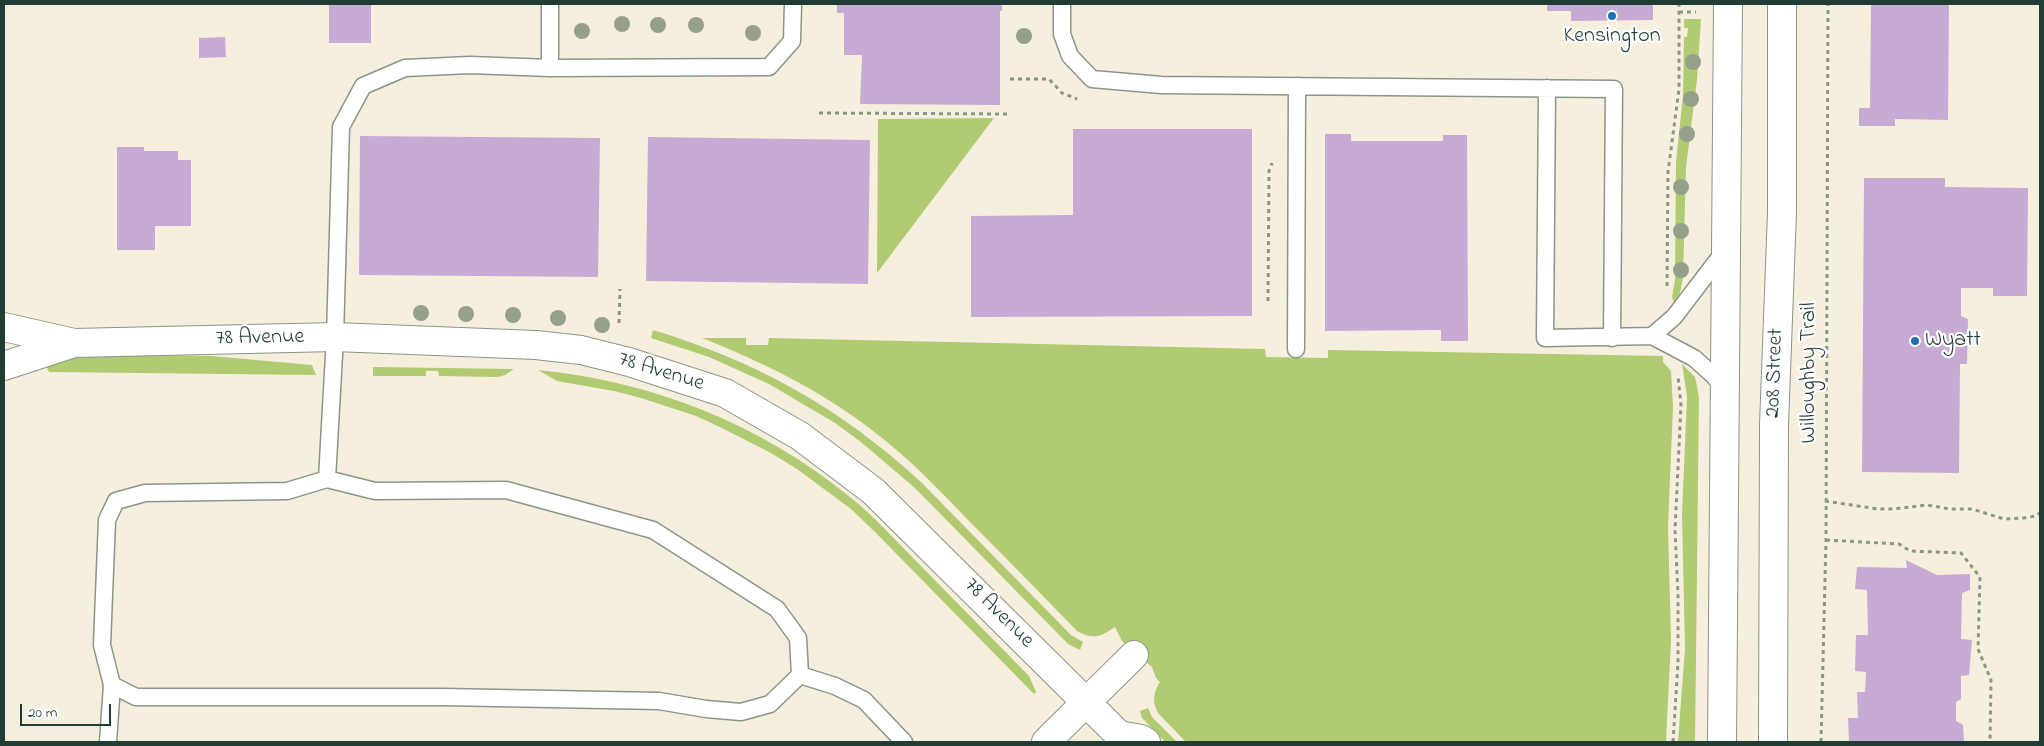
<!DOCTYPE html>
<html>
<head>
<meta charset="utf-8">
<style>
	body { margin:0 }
	#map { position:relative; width:2044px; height:746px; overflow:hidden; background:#f6efde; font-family:"Indie Flower",sans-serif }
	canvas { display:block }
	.frame { position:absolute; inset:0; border:5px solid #1f3d34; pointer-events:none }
	.scale { position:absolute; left:20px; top:704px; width:91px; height:22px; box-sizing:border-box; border:2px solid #1f3d34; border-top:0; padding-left:6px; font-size:15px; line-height:18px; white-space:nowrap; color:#1f3d34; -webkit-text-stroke:4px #fff; paint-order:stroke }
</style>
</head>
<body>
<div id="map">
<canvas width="2044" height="746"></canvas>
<div class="frame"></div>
<div class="scale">20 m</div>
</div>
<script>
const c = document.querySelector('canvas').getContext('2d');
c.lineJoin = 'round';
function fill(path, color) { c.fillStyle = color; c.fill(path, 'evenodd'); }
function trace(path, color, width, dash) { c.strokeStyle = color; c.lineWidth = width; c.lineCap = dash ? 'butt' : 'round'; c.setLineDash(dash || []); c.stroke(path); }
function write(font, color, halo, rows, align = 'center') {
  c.font = font + ' "Indie Flower",sans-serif'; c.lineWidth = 4.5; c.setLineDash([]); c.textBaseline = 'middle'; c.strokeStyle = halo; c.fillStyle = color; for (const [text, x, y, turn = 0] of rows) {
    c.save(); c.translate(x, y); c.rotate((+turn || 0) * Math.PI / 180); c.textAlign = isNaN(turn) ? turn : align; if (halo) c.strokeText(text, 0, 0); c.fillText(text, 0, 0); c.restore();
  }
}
const green = new Path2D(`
	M1684,19H1701L1697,80L1686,167L1683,278L1680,293L1674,302L1672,297L1675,280L1676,162L1683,96L1684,37H1687L1688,28H1684Z
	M994,118L877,273L878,119Z
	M653,330C756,361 841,408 921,482L1071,635L1083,642L1080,650L1068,644L916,489L861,442L835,423L769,384L709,357L651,338Z
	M702,338H746V345H768L769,338L1265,349L1266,357L1328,358V350L1663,356V362L1671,371L1673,407L1668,526L1671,640L1666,742H1186L1158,713C1152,701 1153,693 1160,682L1156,678L1152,667L1122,641L1115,627C1100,637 1094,640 1077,631C1041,594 1005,557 968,520C939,490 911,460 877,434C824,392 765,363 702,338Z
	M104,354L211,356L312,365L316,375L49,372L44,360L66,356Z
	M1682,364L1695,377L1699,397L1695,742H1678L1685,648L1682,514L1687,397Z
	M373,367L514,369L505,375L498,377L439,376L438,371H426V376H373Z
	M538,370C654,382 759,423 850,497C875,517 897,542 920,565C956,602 993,639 1029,676L1036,692L1034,694L875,532L851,509L797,469L771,453L722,428L696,416L641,398L614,391L557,381Z
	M1148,708L1152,717L1177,742H1165L1142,718L1140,711Z`);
const building = new Path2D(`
	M329,4H371V43H329Z
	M837,4H1002V11H1000V105L860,104L862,55H844V13H837Z
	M1547,4H1653V20L1571,21V11H1547Z
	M1871,4H1949L1948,120L1895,119V126H1859V108H1870Z
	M225,37L226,57L199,58V38Z
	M1073,129H1252V316L971,317V216L1073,215Z
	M1325,134H1351V141H1443V135H1467L1468,341H1441V330L1325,331Z
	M360,136L600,138L598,277L359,275Z
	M648,137L870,140L868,284L646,281Z
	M117,147H144V151H178V160H191V226H155V250H117Z
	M1864,178H1945V187L2028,188L2027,296H1993V288H1961V316L1968,319L1967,364H1960L1959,473L1862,472Z
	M1906,560L1937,575L1970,574V590L1962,593L1961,639L1972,640L1969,675L1961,676V699L1956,702V721L1963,725L1964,742H1849L1848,718H1858L1857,692H1865L1866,672L1855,671L1856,635H1868L1867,590L1855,589L1857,567L1907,568Z`);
const path = new Path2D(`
	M1679,12H1696
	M1010,79H1049L1062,93L1077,99
	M819,113L1009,114
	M1667,286L1668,172L1679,89V4
	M1268,301L1269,171L1272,163
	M619,323L620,289
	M1825,501L1878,509H1893L1927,505L1950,509H1972L2004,519L2024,518L2035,516L2040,513
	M1826,540L1899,544L1910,551L1961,553L1980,577L1978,649L1991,680L1990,742
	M1673,742L1678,663V594L1675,530L1681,405L1678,376
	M1821,742L1826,540L1828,4`);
const lane = new Path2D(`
	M550,4V68L769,67L792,41L793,4
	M1062,4V34L1070,56L1092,79L1161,85L1614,89L1612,338
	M1547,88L1545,338L1652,336L1694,358L1714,376L1725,390
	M1652,336L1674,317L1726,249
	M1296,349L1297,86
	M327,479L287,491L145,493L116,501L107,520L102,645L112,685L136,697H442L659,701L706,709L741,712L770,704L800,675L798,638L777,609L653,530L506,490L375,491L327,479L335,337L341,127L363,86L405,68L470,65L550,68
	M800,675L835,686L864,700L904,742
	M108,742L112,685`);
const street = new Path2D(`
	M4,327L74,343L335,337L536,345L581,350L629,362L725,393L800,436L873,491L1119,735L1141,739L1146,742
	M4,366L74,343
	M1046,742L1134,655`);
const secondary = new Path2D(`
	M1722,742L1728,4
	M1773,742L1774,425L1782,212V4`);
const trees = [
	[622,24],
	[658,25],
	[696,25],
	[582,31],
	[753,33],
	[1024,36],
	[1693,62],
	[1691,99],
	[1687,134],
	[1681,187],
	[1681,231],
	[1681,270],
	[421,313],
	[466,314],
	[513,315],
	[558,318],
	[602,325]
];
const markers = [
	[1612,16,5,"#1f6fb2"],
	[1915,341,5,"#1f6fb2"]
];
const poiNames = [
	["Kensington",1612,37],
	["Wyatt",1925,341,"left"]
];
const streetNames = [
	["78 Avenue",260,339,-1],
	["78 Avenue",661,373,17],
	["208 Street",1776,373,-88],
	["Willoughby Trail",1810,373,-90],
	["78 Avenue",998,614,45]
];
fill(green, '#b0cb71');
fill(building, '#c7abd4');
trace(lane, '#8a9689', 19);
trace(street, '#8a9689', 30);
trace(secondary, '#8a9689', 30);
trace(path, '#8a9689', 3, [4, 4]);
trace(lane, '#fff', 16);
trace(street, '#fff', 28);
trace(secondary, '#fff', 28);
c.fillStyle = '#94a089';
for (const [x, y] of trees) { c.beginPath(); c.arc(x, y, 8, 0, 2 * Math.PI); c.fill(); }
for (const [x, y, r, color] of markers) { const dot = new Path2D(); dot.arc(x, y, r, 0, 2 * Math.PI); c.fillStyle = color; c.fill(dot); trace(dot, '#fff', 2); }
write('22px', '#1f3d34', '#fff', poiNames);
write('22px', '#1f3d34', '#fff', streetNames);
</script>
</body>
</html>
